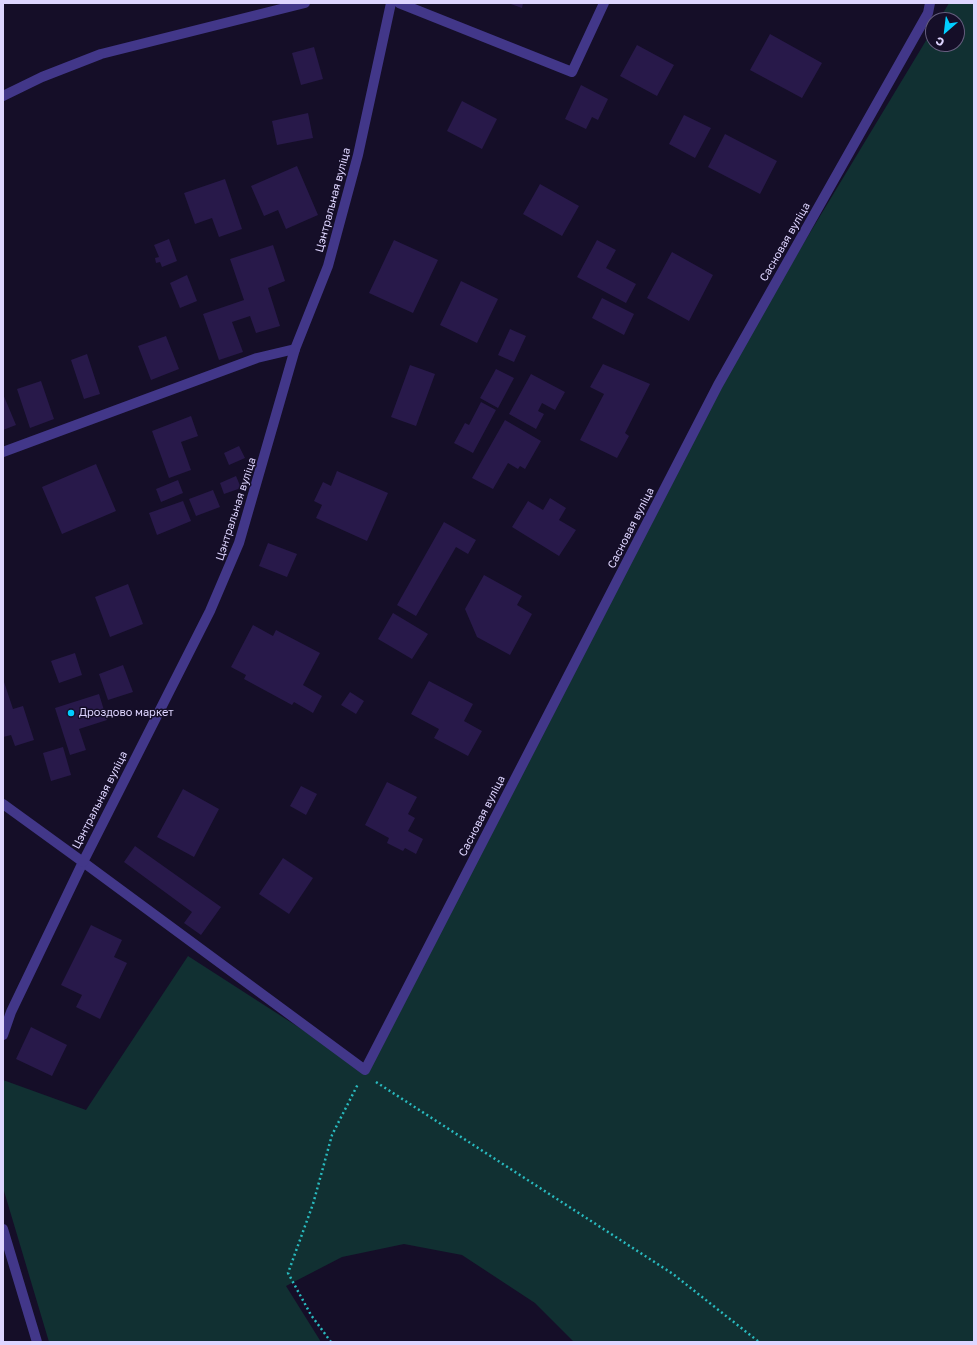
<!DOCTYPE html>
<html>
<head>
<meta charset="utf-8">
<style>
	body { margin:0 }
	#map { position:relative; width:977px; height:1345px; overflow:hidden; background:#150e28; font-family:"Golos Text",sans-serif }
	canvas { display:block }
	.frame { position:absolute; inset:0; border:4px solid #ded5ff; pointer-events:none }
	.north { position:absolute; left:925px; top:12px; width:40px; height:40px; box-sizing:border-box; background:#150e28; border:1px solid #655e7e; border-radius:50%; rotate:208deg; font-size:11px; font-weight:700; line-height:16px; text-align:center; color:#ded5ff }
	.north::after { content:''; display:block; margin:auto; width:14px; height:18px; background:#01ceff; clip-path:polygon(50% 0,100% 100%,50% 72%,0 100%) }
</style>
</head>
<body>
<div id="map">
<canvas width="977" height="1345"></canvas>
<div class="frame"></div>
<div class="north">С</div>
</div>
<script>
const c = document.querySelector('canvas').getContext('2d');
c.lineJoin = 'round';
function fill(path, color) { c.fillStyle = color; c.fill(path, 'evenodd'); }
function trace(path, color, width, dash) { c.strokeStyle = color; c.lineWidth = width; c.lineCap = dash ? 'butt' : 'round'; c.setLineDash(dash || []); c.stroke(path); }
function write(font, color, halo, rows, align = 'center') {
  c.font = font + ' "Golos Text",sans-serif'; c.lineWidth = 3; c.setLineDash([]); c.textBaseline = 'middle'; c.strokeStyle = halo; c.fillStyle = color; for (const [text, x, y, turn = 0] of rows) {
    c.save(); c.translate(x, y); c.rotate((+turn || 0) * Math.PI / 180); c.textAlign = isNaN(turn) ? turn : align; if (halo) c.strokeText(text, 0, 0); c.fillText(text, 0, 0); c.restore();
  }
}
const green = new Path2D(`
	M949,3H974V1342H574L535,1303L462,1255L404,1244L342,1257L286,1286L321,1342H49L4,1191L3,1080L86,1110L188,956L365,1070L718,385L933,29V44H957V20H939Z`);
const building = new Path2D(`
	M508,3H523L522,8Z
	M770,34L822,63L802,98L750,70Z
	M637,45L674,65L657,96L620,76Z
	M314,47L323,79L301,85L292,53Z
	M581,85L608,99L598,120L592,117L586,129L565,119Z
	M462,101L497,119L482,149L447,131Z
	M308,113L313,138L277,145L272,121Z
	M684,115L711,128L695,158L669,144Z
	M725,134L777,161L760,194L708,167Z
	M297,166L318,215L286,229L278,210L264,216L251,186Z
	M225,179L242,229L219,237L212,218L195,224L184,193Z
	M540,184L579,206L562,236L523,214Z
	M169,239L177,261L162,267L160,262L156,263L155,258L159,257L154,245Z
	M394,240L438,260L413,313L369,293Z
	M597,240L616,250L606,268L636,284L626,303L577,277Z
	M273,245L285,281L268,288L280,326L256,333L250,316L232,322L243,352L219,360L203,314L244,300L230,259Z
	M672,252L713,275L689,321L647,298Z
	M187,275L197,301L180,308L170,283Z
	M461,281L498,299L477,343L440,325Z
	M602,298L634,314L624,335L592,318Z
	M510,329L526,336L514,362L498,355Z
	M166,336L179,369L151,380L138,346Z
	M87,354L100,394L84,399L71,360Z
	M603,364L650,384L625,433L629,436L617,458L580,440L604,394L590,387Z
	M410,365L435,374L416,426L391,417Z
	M496,369L514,378L498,408L480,398Z
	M531,374L565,392L555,410L542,403L538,411L544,414L536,429L509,414Z
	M41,381L54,419L30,428L17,389Z
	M3,394L16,425L3,430Z
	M481,402L496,410L473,453L454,443L465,423L469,425Z
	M191,416L198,436L181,442L191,470L169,478L152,431Z
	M505,420L541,441L525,469L520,466L518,469L508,463L493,489L472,478Z
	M239,446L245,458L229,465L224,453Z
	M96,464L116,511L62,534L42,487Z
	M337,471L388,493L367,541L316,518L322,505L314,501L323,482L331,486Z
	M236,476L241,488L224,494L220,483Z
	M178,480L183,493L161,502L156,489Z
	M213,490L220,507L196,516L189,499Z
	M550,498L566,508L559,520L576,530L559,556L512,527L528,501L543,510Z
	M183,501L191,521L157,535L149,513Z
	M444,522L476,540L468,554L456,547L416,616L397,605Z
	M268,543L297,554L287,577L259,566Z
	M484,575L522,596L517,605L532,614L510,655L477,637L465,609Z
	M128,584L143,624L110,637L95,597Z
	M393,613L428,634L412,659L378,639Z
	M253,625L273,636L276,630L320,653L303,685L322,696L313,713L294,702L292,705L244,679L246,675L231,667Z
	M75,653L82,675L59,683L51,661Z
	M123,665L133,692L108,700L99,674Z
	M3,679L13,709L23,706L34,740L15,746L11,735L3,737Z
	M429,681L473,704L464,721L482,731L468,756L434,738L439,729L411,714Z
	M350,692L364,701L356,714L341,705Z
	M99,694L107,720L79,729L86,750L70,755L55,708Z
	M63,747L71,775L51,781L43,753Z
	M387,782L417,797L408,814L415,818L408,831L423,839L416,854L405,848L403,851L387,843L389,838L365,825Z
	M301,786L317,794L306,815L290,806Z
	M183,789L219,809L194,857L157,837Z
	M135,846L221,907L201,935L184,923L192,912L124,862Z
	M283,858L313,878L289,914L259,894Z
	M91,925L122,940L114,957L127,963L100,1019L76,1007L82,995L61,985Z
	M31,1027L67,1045L52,1076L16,1059Z`);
const path = new Path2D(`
	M376,1082L673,1274L759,1342
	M331,1342L311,1315L288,1273L313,1204L332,1135L358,1084`);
const service = new Path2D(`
	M399,3L572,72L604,3
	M3,96L42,77L101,54L305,3
	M3,452L257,358L295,349`);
const minor = new Path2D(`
	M3,1035L11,1012L83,862L365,1070L718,385L928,13L930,3
	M3,1229L37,1342`);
const tertiary = new Path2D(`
	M3,804L83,862L210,611L239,543L295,349L328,266L358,155L391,3`);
const markers = [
	[71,713,4,"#01ceff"]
];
const streetNames = [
	["Цэнтральная вуліца",333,200,-75],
	["Сасновая вуліца",785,242,-60],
	["Цэнтральная вуліца",236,509,-72],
	["Сасновая вуліца",631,528,-63],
	["Цэнтральная вуліца",100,800,-63],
	["Сасновая вуліца",482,816,-63]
];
const poiNames = [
	["Дроздово маркет",79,713]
];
fill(green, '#113032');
fill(building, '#28194a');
trace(path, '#29babf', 2.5, [2, 3]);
trace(service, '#423789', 10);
trace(minor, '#423789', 10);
trace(tertiary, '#423789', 10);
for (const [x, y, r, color] of markers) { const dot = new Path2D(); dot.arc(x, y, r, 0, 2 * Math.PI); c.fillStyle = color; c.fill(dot); trace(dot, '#150e28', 1.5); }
write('11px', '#ded5ff', '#150e28', streetNames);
write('11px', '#ded5ff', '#150e28', poiNames, 'left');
</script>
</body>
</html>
